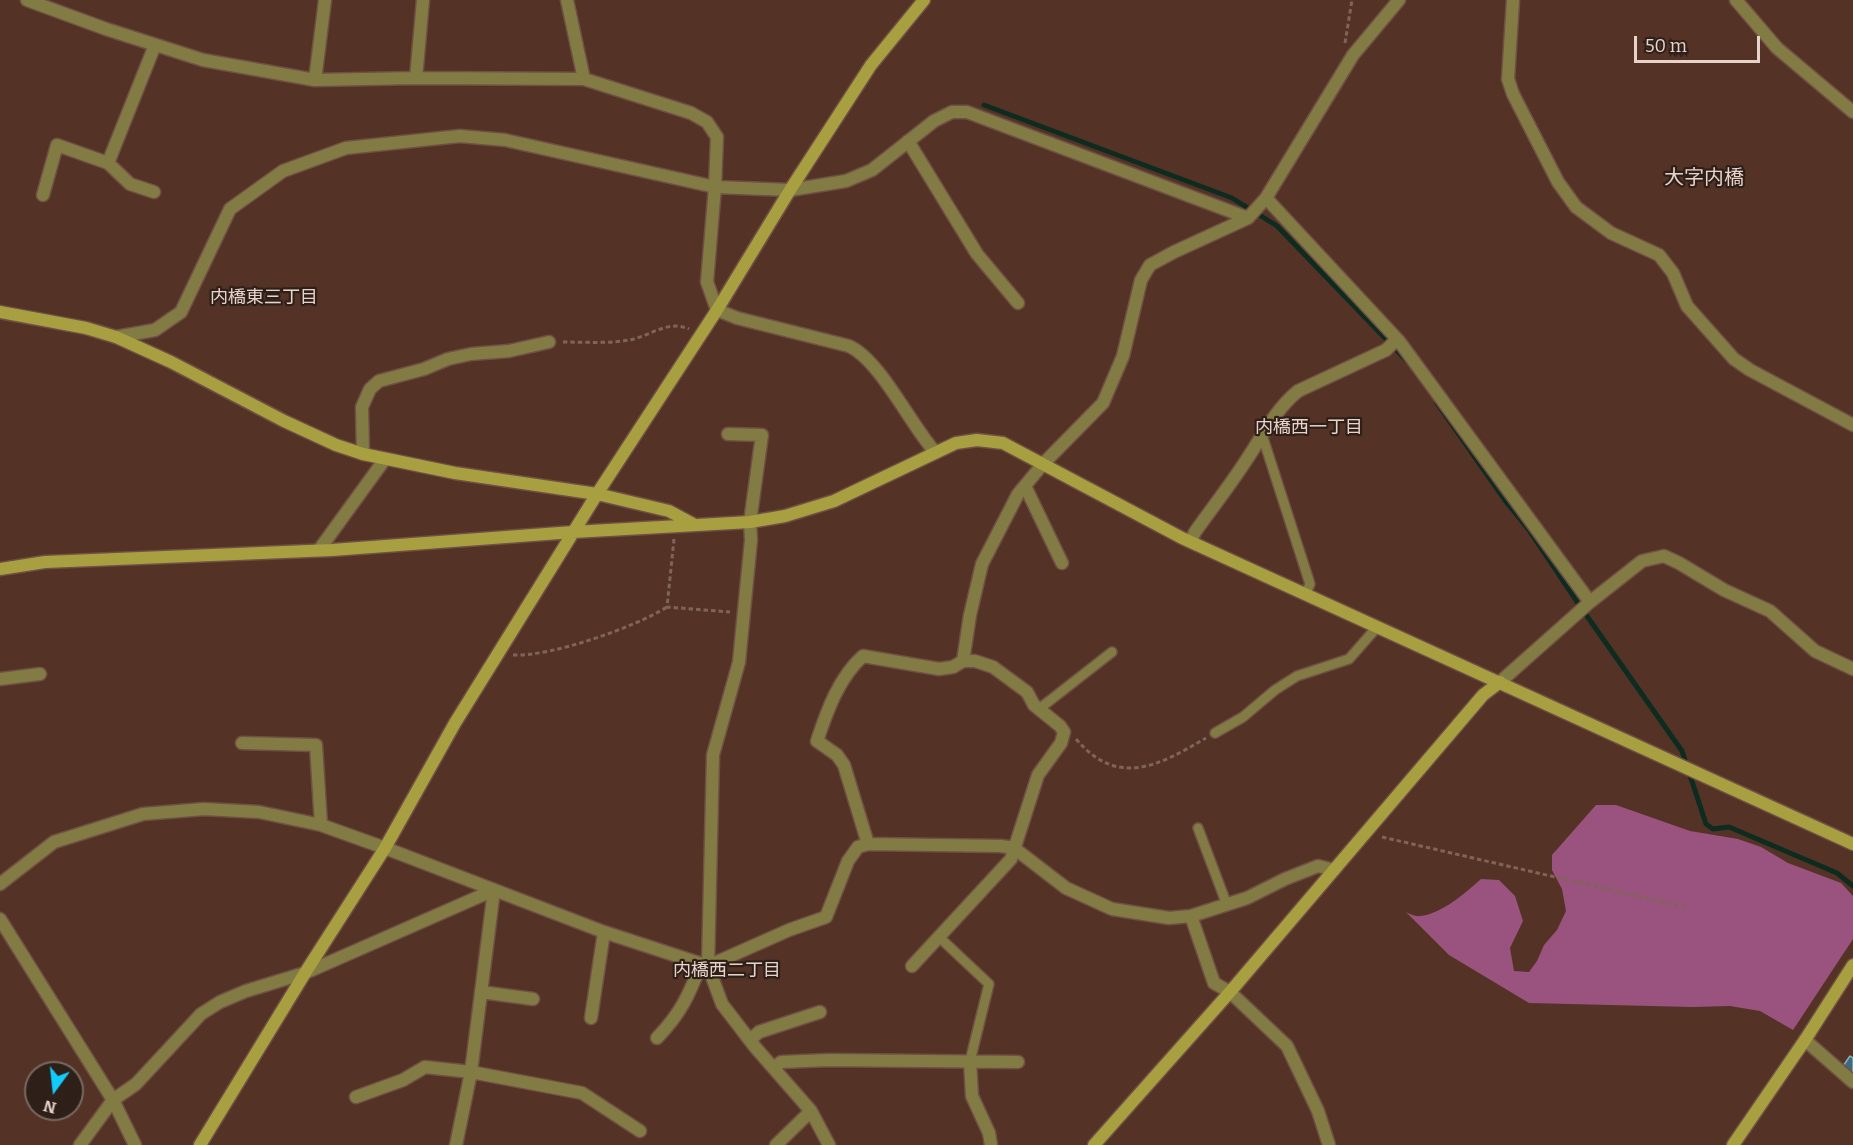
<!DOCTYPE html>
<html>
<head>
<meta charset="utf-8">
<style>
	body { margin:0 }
	#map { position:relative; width:1853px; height:1145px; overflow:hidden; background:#543326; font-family:Bitter,serif }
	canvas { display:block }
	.north { position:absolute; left:24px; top:1061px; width:60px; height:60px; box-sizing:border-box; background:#2e2019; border:2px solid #786860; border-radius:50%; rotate:195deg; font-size:16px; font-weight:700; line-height:24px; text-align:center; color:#e8d3cb }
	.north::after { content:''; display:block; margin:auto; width:21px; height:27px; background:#12cafb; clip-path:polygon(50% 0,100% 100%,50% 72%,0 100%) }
	.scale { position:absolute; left:1634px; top:36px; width:126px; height:27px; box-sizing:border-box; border:3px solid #e8d3cb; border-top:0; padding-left:8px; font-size:18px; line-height:21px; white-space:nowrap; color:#e8d3cb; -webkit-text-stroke:4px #2e2019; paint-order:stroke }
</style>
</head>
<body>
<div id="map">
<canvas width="1853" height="1145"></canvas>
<div class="north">N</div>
<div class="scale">50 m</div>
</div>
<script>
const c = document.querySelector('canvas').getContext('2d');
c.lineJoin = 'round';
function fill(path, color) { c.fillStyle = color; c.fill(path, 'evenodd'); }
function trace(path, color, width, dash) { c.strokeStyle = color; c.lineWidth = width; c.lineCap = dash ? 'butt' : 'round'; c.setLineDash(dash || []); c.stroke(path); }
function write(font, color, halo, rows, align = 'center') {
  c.font = font + ' Bitter,"Noto Sans JP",serif'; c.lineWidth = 4.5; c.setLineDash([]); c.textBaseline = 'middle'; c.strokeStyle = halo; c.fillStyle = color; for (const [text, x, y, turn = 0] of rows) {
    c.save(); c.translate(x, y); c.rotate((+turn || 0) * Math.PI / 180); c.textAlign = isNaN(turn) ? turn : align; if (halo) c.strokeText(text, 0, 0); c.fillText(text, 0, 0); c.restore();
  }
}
const forest = new Path2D(`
	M1596,805H1616L1690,831L1738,839L1761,847L1788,863L1841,883L1853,896V939L1793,1030L1760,1011L1730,1006L1692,1007L1529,1003L1449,955L1406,912C1410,914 1416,917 1420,916C1442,914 1465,893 1481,879L1499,880L1515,896L1523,921L1510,948L1514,971L1529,972L1537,961L1544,945L1557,930L1566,911L1562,889L1552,870V855Z`);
const stream = new Path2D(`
	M984,105L1232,198L1277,226L1409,363
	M1437,403L1507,503L1529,530L1582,609L1682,751L1706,824L1713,829L1729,827L1837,873L1853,886`);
const building = new Path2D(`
	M1850,1056L1853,1058V1076L1841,1069Z`);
const path = new Path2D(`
	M1345,43L1352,0
	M563,342C586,342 612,344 634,339C653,334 669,320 689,329
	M674,539L667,607L730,612
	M513,655C551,657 635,627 667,607
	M1076,739C1118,788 1158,766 1206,738
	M1382,837L1685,907`);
const lane = new Path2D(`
	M1260,438L1264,441L1310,584L1306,593
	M1039,709L1112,652
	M1215,733L1243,717L1275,690L1297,676L1349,659L1378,626
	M1198,828L1227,905
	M939,937L989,984L970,1061`);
const street = new Path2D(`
	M27,0L106,29L203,60L315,80L416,78L584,79L691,113L707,122L717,137L715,187L707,282L717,310L737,318L849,346C880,360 910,424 935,452
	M567,0L584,79
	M1513,0L1508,79L1513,94L1558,182L1576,207L1611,233L1659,255L1673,273L1687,306L1734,359L1750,370L1853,425
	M1736,0L1777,48L1853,112
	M416,78L423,0
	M315,80L325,0
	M908,141L977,254L1018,303
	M154,192L130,184L108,163L155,45
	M43,195L57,145L108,163
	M1266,198L1399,341L1590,602
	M116,337L155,330L181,312L230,209L283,171L346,148L460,136L505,140L715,187L790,190L846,181L872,170L934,121L952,112H967L1248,218
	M728,434L762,435L750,522L751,540L739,662L713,755L708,966L722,1004L755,1047L811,1111L829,1145
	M363,454L362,407L370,389L379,381L424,369L448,359L471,354L509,351L549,342
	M1025,486L1062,563
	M1191,541L1195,532C1212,508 1231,484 1247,459C1263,435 1275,410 1298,391L1386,350L1397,339
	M319,550L385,459
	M963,661L970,615L982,564L1018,494L1043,464L1103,403L1123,356L1141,280L1150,265L1174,252L1248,218L1266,198L1353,55L1399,0
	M0,679L40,674
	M1500,682L1590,602L1642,561L1664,556L1679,563L1724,590L1770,611L1815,651L1853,669
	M242,743L316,745L321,825
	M868,844L844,765L837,755L817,741C827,711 839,677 863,656L939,669L953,667L963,661H975L993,667L1027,692L1034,705L1060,726L1064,732L1061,743L1038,775L1011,859L912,966
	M0,884L54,842L143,814L204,809L259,812L321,825L385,848L604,932L708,966L789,930L826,917L848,861L858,847L868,844L1001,846L1014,848L1066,888L1112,909L1169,918L1191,916L1247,898L1285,879L1318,866L1334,870
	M1191,916L1214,983L1230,992L1287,1046L1318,1111L1329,1145
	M0,919L113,1100L135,1145
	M481,992L533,999
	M591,1018L604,932
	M657,1038C681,1013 689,995 701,964
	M750,1040L759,1032L820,1012
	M1805,1040L1853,1082
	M970,1061L972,1096L989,1133L991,1145
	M774,1068L781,1062L829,1060L1018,1062
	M356,1097L403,1080L425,1067L471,1072L582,1093L640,1131
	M80,1145L113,1100L136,1084L201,1014L220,1002L246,991L305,973L494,890
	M456,1145L471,1072L494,890
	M776,1145L811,1111`);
const secondary = new Path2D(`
	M0,312L86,328L116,337L171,362L284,421L336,445L363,454L455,473L597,494L669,511L695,525
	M0,569L45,562L332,550L573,532L750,522L785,516L834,501L956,443L977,440L1003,443L1182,538L1853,844
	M200,1145L305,973L385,848L455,723L597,494L717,310L790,190L871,65L924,0
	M1094,1145L1230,992L1483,695L1500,682
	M1733,1145L1805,1040L1853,965`);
const neighbourhoodNames = [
	["内橋東三丁目",264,298],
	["内橋西一丁目",1309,428],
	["内橋西二丁目",727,971]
];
const quarterNames = [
	["大字内橋",1704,178]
];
fill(forest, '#9a537f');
trace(stream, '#0d2c1f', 5);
fill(building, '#406979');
trace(building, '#86b1c2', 1.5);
trace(lane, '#6f5044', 12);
trace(street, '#6f5044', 15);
trace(secondary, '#6f5044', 15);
trace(path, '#816458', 3, [4.5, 3]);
trace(lane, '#827c44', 9);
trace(street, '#827c44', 12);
trace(secondary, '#a89f41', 12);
write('18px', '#e8d3cb', '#2e2019', neighbourhoodNames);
write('20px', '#e8d3cb', '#2e2019', quarterNames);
</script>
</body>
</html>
